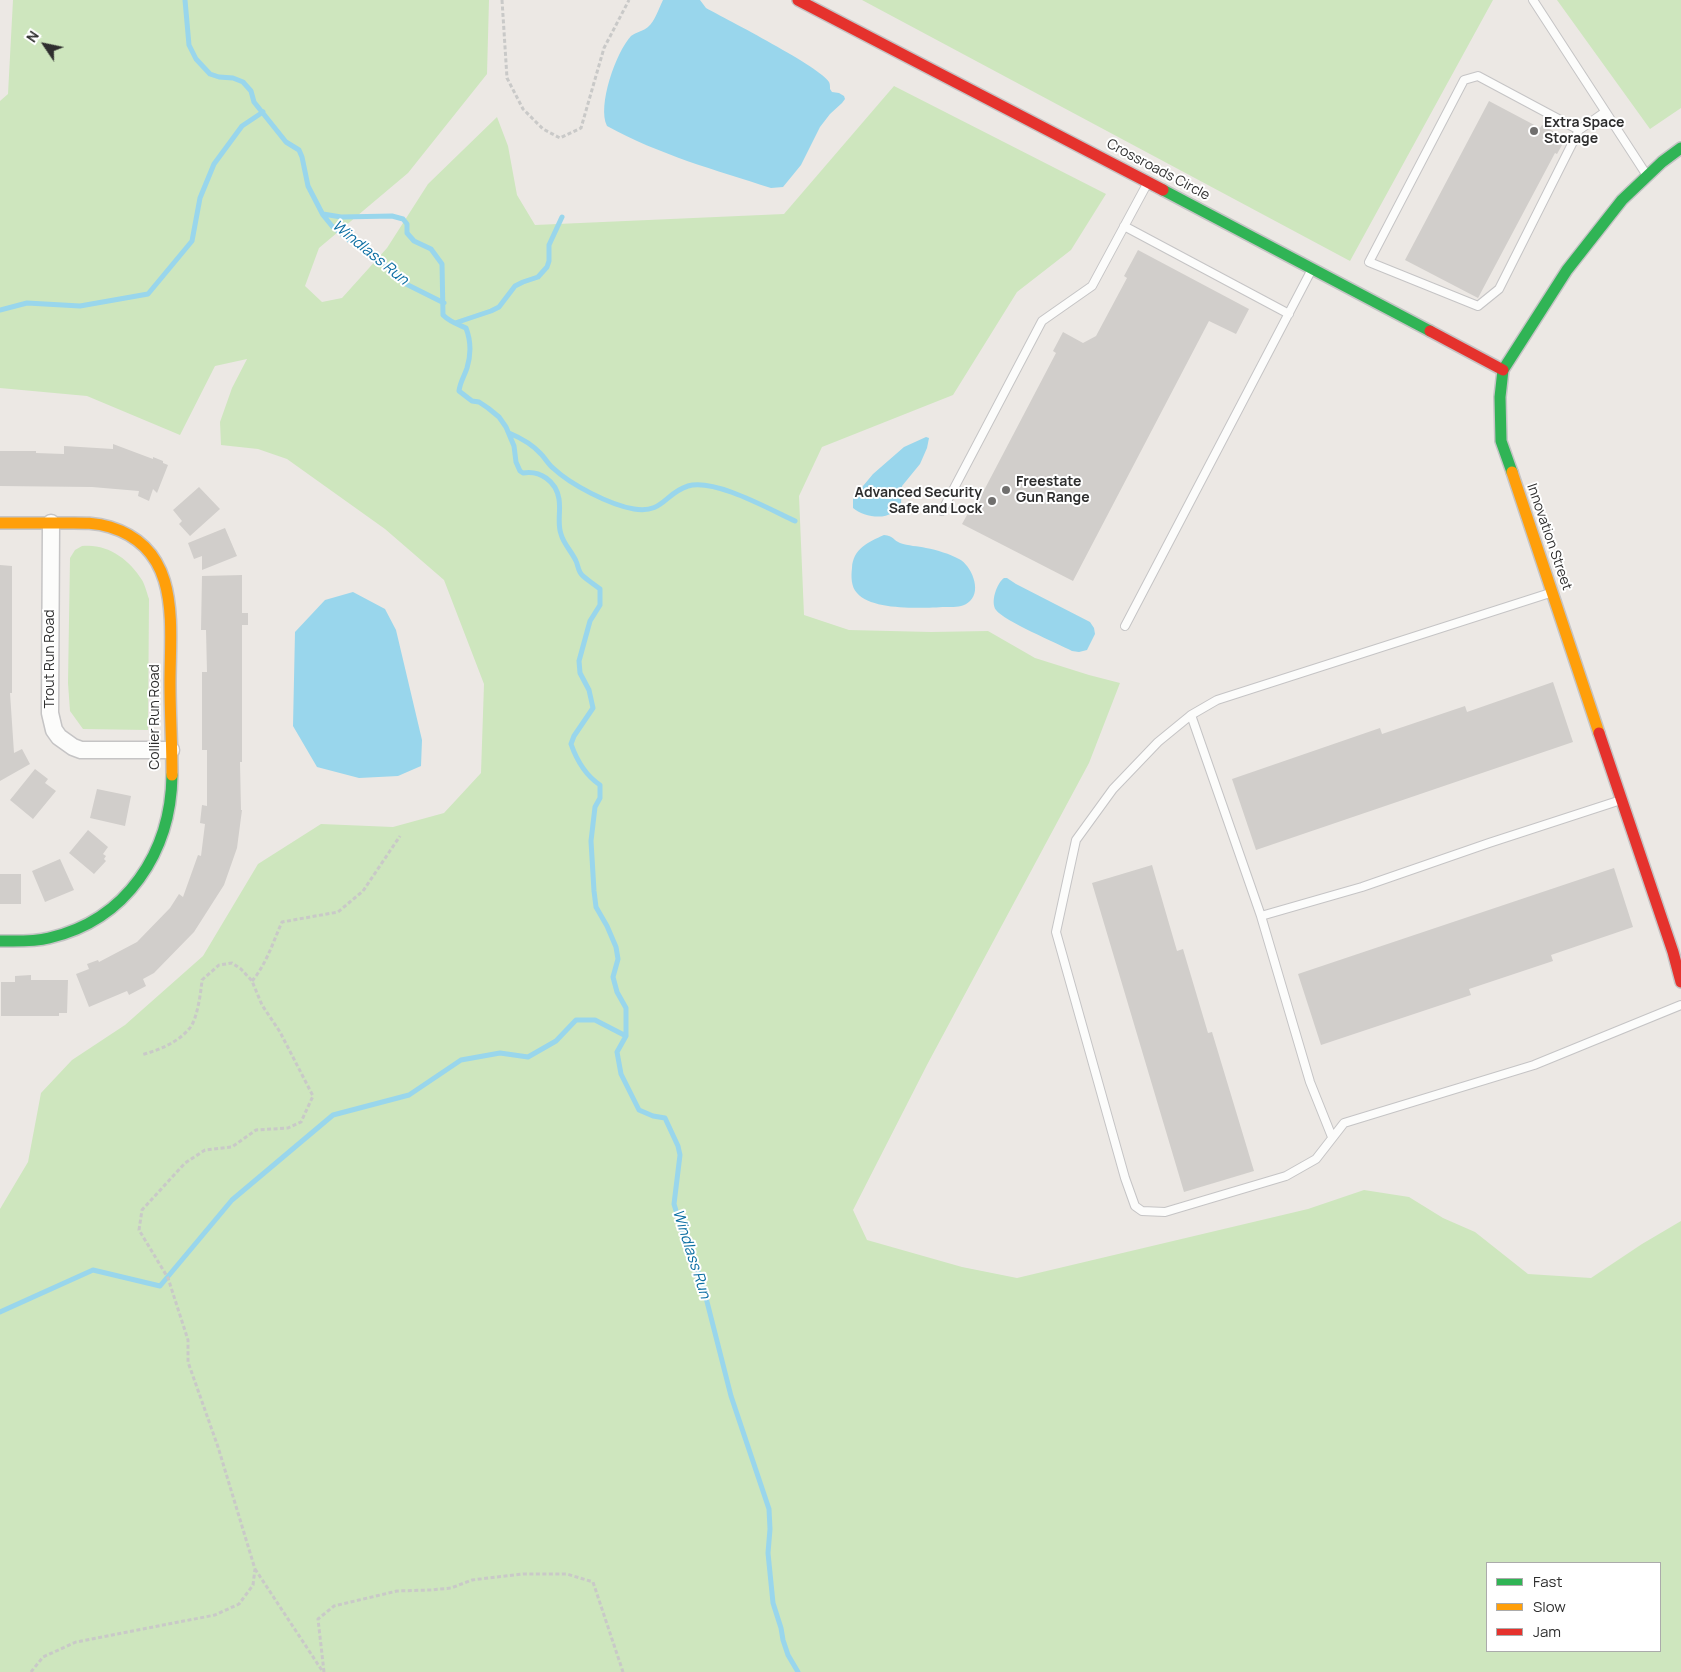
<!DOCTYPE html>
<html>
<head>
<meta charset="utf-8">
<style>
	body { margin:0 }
	#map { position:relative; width:1681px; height:1672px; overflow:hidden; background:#ece8e4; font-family:Manrope,sans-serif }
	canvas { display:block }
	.legend { position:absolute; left:1486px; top:1562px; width:175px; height:90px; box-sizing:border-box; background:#fff; border:1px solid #ababab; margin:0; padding:6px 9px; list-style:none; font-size:15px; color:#2e2e2e }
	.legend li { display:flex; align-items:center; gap:10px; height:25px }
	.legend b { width:25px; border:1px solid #ababab }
	.north { position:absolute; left:20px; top:20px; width:50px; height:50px; -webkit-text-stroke:4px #fff; paint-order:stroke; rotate:304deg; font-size:14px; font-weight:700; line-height:20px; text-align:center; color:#2e2e2e }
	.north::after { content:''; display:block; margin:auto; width:18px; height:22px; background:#2e2e2e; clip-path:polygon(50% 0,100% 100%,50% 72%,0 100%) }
</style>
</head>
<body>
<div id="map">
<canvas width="1681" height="1672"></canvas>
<ul class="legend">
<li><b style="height:6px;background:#30b455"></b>Fast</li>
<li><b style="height:6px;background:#ff9f0a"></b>Slow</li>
<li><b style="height:6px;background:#e5322d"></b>Jam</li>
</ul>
<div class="north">N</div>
</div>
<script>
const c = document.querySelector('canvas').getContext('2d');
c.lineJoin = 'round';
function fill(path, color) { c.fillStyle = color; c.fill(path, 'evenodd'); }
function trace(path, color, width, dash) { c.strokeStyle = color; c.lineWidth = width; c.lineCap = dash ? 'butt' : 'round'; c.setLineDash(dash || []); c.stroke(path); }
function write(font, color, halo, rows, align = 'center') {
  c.font = font + ' Manrope,sans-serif'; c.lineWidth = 4; c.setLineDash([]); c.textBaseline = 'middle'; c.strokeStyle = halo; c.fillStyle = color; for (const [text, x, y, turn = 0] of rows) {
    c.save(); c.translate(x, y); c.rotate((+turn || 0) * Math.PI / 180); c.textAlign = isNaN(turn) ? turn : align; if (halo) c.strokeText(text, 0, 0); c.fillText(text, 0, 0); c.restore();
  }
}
const green = new Path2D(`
	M13,0H489L487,74L408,173L319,248L305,286L322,302L342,298L387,248L428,184L497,117L508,146L517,195L535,225L784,214L894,86L1106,194L1071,250L1017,292L953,395L822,447L799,496L804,615L849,630L931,632L988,631L1035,658L1089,675L1120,683L1089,763L928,1063L853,1210L867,1240L962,1267L1017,1278L1308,1209L1364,1190L1409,1197L1443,1218L1475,1232L1528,1274L1591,1278L1642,1244L1681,1221V1672H0V1209L28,1162L41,1093L72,1060L125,1025L203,956L258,864L321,824L393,827L444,813L481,773L484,684L444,580L385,529L287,459L258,449L221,445L220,422L232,388L247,359L215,366L180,435L87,396L0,388V101L8,94ZM1487,1563H1660V1651H1487Z
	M862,0H1493L1350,261Z
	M1557,0H1681V108L1650,129Z
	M82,546C107,543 129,559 142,580C145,585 147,593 149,599L148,730L83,729L70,711L68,683L70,558L75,550Z`);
const water = new Path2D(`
	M663,0H700L706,8C726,19 822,68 829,82C830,84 830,86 830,89L832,92L839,93L844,96L845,99L842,103L830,114L820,127L801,165L783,187L771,188C715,170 660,155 607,126C597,106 616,52 631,36C636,32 644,31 648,27C655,21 659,8 663,0Z
	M926,437L929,438L927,448L920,464L902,486L901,504C898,507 895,510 892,513C882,520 862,516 853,508V498L873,474L904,447Z
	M884,535C894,536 893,540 900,543C908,546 918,546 926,548C937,550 950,554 959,559C971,565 982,590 970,601C963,608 954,607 945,607C923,608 872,611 857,593C851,587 851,576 852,568C853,549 868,542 884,535Z
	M1004,578H1007L1016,584L1090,622L1094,628L1095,634L1087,650L1079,652L1072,651C1057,643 1004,621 996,610C990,602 997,583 1004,578Z
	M353,592L385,609L396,630L422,740L421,766L398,776L359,778L317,767L293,726L295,632L325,600Z`);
const stream = new Path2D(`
	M185,0L189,45L196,59L210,74L219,77L233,78L243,82L251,91L254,102L286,142L299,150L302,157L308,186L323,215L332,226L350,241L387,266L404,283L444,303
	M323,214L341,217L392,216L403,219L407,224V233L414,241L431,249L442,264L443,315C450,322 457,324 466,328C471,341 471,355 467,368C464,377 460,382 459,391L472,401L479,402L488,408L499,417L506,427L514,446L516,462L520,471L523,473C540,470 556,481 559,499C561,511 557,523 561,534C563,543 572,552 576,561C578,565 578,571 582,575C587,580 594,584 600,589V605L590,621L579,661L580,673L589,690L593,708L574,736L571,744C577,761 585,775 600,785V798L595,807L591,841L594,891L596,907L607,926L616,947L618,959L613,977L617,992L626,1008V1036L617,1052L621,1074L639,1110L653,1116L665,1118L678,1146L680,1155L674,1204L683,1234L702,1282L731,1396L769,1509L770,1529L768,1553L773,1603L781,1628L783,1640L788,1655L798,1672
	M0,310L27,303L80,306L148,294L192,241L200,198L214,164L242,126L263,112
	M455,323L491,311L499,307L515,286L523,282L538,277L547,267L549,261V245L562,217
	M509,433C521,438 532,444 541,454C545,458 548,464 553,468C571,485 610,505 634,509C663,514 665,493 688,486C714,478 769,509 795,521
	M0,1312L93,1270L160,1286L232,1200L333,1115L409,1095L461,1060L500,1053L528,1057L556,1041L576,1020H595L626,1036`);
const building = new Path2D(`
	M1489,101L1540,128L1542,125L1566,138L1557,154L1555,153L1478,298L1405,260Z
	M1138,250L1249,309L1236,334L1209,321L1073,581L962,524L977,497L980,498L1056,353L1053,351L1063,332L1083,343L1096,336L1127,278L1124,276Z
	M113,444L153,459V457L163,461V463L168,465L157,493L153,489L149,501L138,496L139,491L92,487L0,486V451H36V453L64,454V446L113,449Z
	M199,487L220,509L190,536L179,524L182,521L173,510Z
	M225,528L237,556L202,570V556L194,559L188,543Z
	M0,565L12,566V693H10L14,753L22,749L30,764L0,781Z
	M242,575V613H248V625H242V762H240L241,810H242L237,848L224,885L194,932L154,973L143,979L146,986L129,995L127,991L89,1007L76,974L89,969L87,964L98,960L99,962L137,942L170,908L179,894L183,897L198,855L201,856L205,824L200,823L202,805L207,806V750H202V672H207L206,630H201L202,576Z
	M1553,682L1573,742L1256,850L1232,779L1380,728L1382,734L1465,706L1467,712Z
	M35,769L48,779L45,783L56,791L33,819L10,800Z
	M97,789L131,796L125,826L90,818Z
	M88,830L108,847L103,854L106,856L104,859L106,861L94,874L69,853Z
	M60,859L74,890L45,902L32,871Z
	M1152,865L1177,951L1183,949L1208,1033L1212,1032L1254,1171L1184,1192L1092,883Z
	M1614,868L1633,927L1551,955L1553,961L1469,989L1471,995L1321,1045L1298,974Z
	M0,874H21V904H0Z
	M31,975V980H68L67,1013H59V1016H1V982H15V976Z`);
const path = new Path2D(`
	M502,0L507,78L523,109L543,129L560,138L581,128L604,48L629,0
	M252,981C267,963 273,942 282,922L338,912L363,891L400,836
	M255,1569L323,1672
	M31,1672L43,1657L76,1642L215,1615L239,1604L253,1585L255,1569L218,1447L188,1362V1340L168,1278L139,1230L142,1210L185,1163L205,1150L232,1147L256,1130L288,1128L301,1122L313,1096L280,1032L262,1005L252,981L241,969L232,963L219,965L202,980C201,992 197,1021 189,1029C177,1043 159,1050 141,1055
	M324,1672L318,1619L334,1606L397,1591L430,1590L451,1588L472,1580L523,1574H567L593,1582L623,1672`);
const lane = new Path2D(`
	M1533,0L1646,174
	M1579,130L1478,76L1464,80L1369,262L1478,306L1499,289L1579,130L1605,112
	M1124,226L1289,314
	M942,511L1042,321L1092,286L1147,184
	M1550,593L1217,700L1191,715L1158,742L1113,789L1076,840L1056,932L1125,1178L1135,1206L1142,1211L1165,1212L1286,1176L1316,1159L1344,1123L1534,1065L1681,1005
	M1125,626L1311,271
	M1191,715L1261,916L1310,1082L1332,1137
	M1261,916L1362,887L1489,843L1621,800`);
const street = new Path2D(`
	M51,523L50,713L54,730L59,737L73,747L81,750H171`);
const fast = new Path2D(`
	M1163,190L1430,331
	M1512,472L1501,441L1500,397L1503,370L1567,270L1622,200L1662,162L1681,148
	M0,941C16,941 33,942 49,938C127,920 171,852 172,775`);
const slow = new Path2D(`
	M1512,472L1599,733
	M0,523C20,523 41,523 61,523C78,523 94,522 110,527C182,549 170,624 170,683C170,714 172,744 172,775`);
const jam = new Path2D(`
	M798,0L1163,190
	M1430,331L1503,370
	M1599,733L1673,952L1681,982`);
const markers = [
	[1534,131,5,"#706f6e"],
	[1006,490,5,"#706f6e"],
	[992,501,5,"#706f6e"]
];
const poiNames = [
	["Extra Space",1544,123],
	["Storage",1544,139],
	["Freestate",1016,482],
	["Gun Range",1016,498],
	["Advanced Security",982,493,"right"],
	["Safe and Lock",982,509,"right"]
];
const streetNames = [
	["Crossroads Circle",1158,170,28],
	["Innovation Street",1549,537,71],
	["Trout Run Road",50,659,-90],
	["Collier Run Road",155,717,-90]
];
const waterNames = [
	["Windlass Run",370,253,39],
	["Windlass Run",691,1254,72]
];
fill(green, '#cee6be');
fill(water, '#99d6ec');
trace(stream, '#99d6ec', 5);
fill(building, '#d1cecb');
trace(lane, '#c5c4c5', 10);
trace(street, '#c5c4c5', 19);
trace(fast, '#c5c4c5', 14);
trace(slow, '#c5c4c5', 14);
trace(jam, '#c5c4c5', 14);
trace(path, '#c9c9c8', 3, [4, 2.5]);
trace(lane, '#fcfcfb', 8);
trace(street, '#fcfcfb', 16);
trace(fast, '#30b455', 11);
trace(slow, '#ff9f0a', 11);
trace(jam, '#e5322d', 11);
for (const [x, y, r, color] of markers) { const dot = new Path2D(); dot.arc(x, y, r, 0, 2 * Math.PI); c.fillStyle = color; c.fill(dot); trace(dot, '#fff', 2); }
write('bold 14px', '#2e2e2e', '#fff', poiNames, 'left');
write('14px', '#2e2e2e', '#fff', streetNames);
write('italic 15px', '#0d6fa3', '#fff', waterNames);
</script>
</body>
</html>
